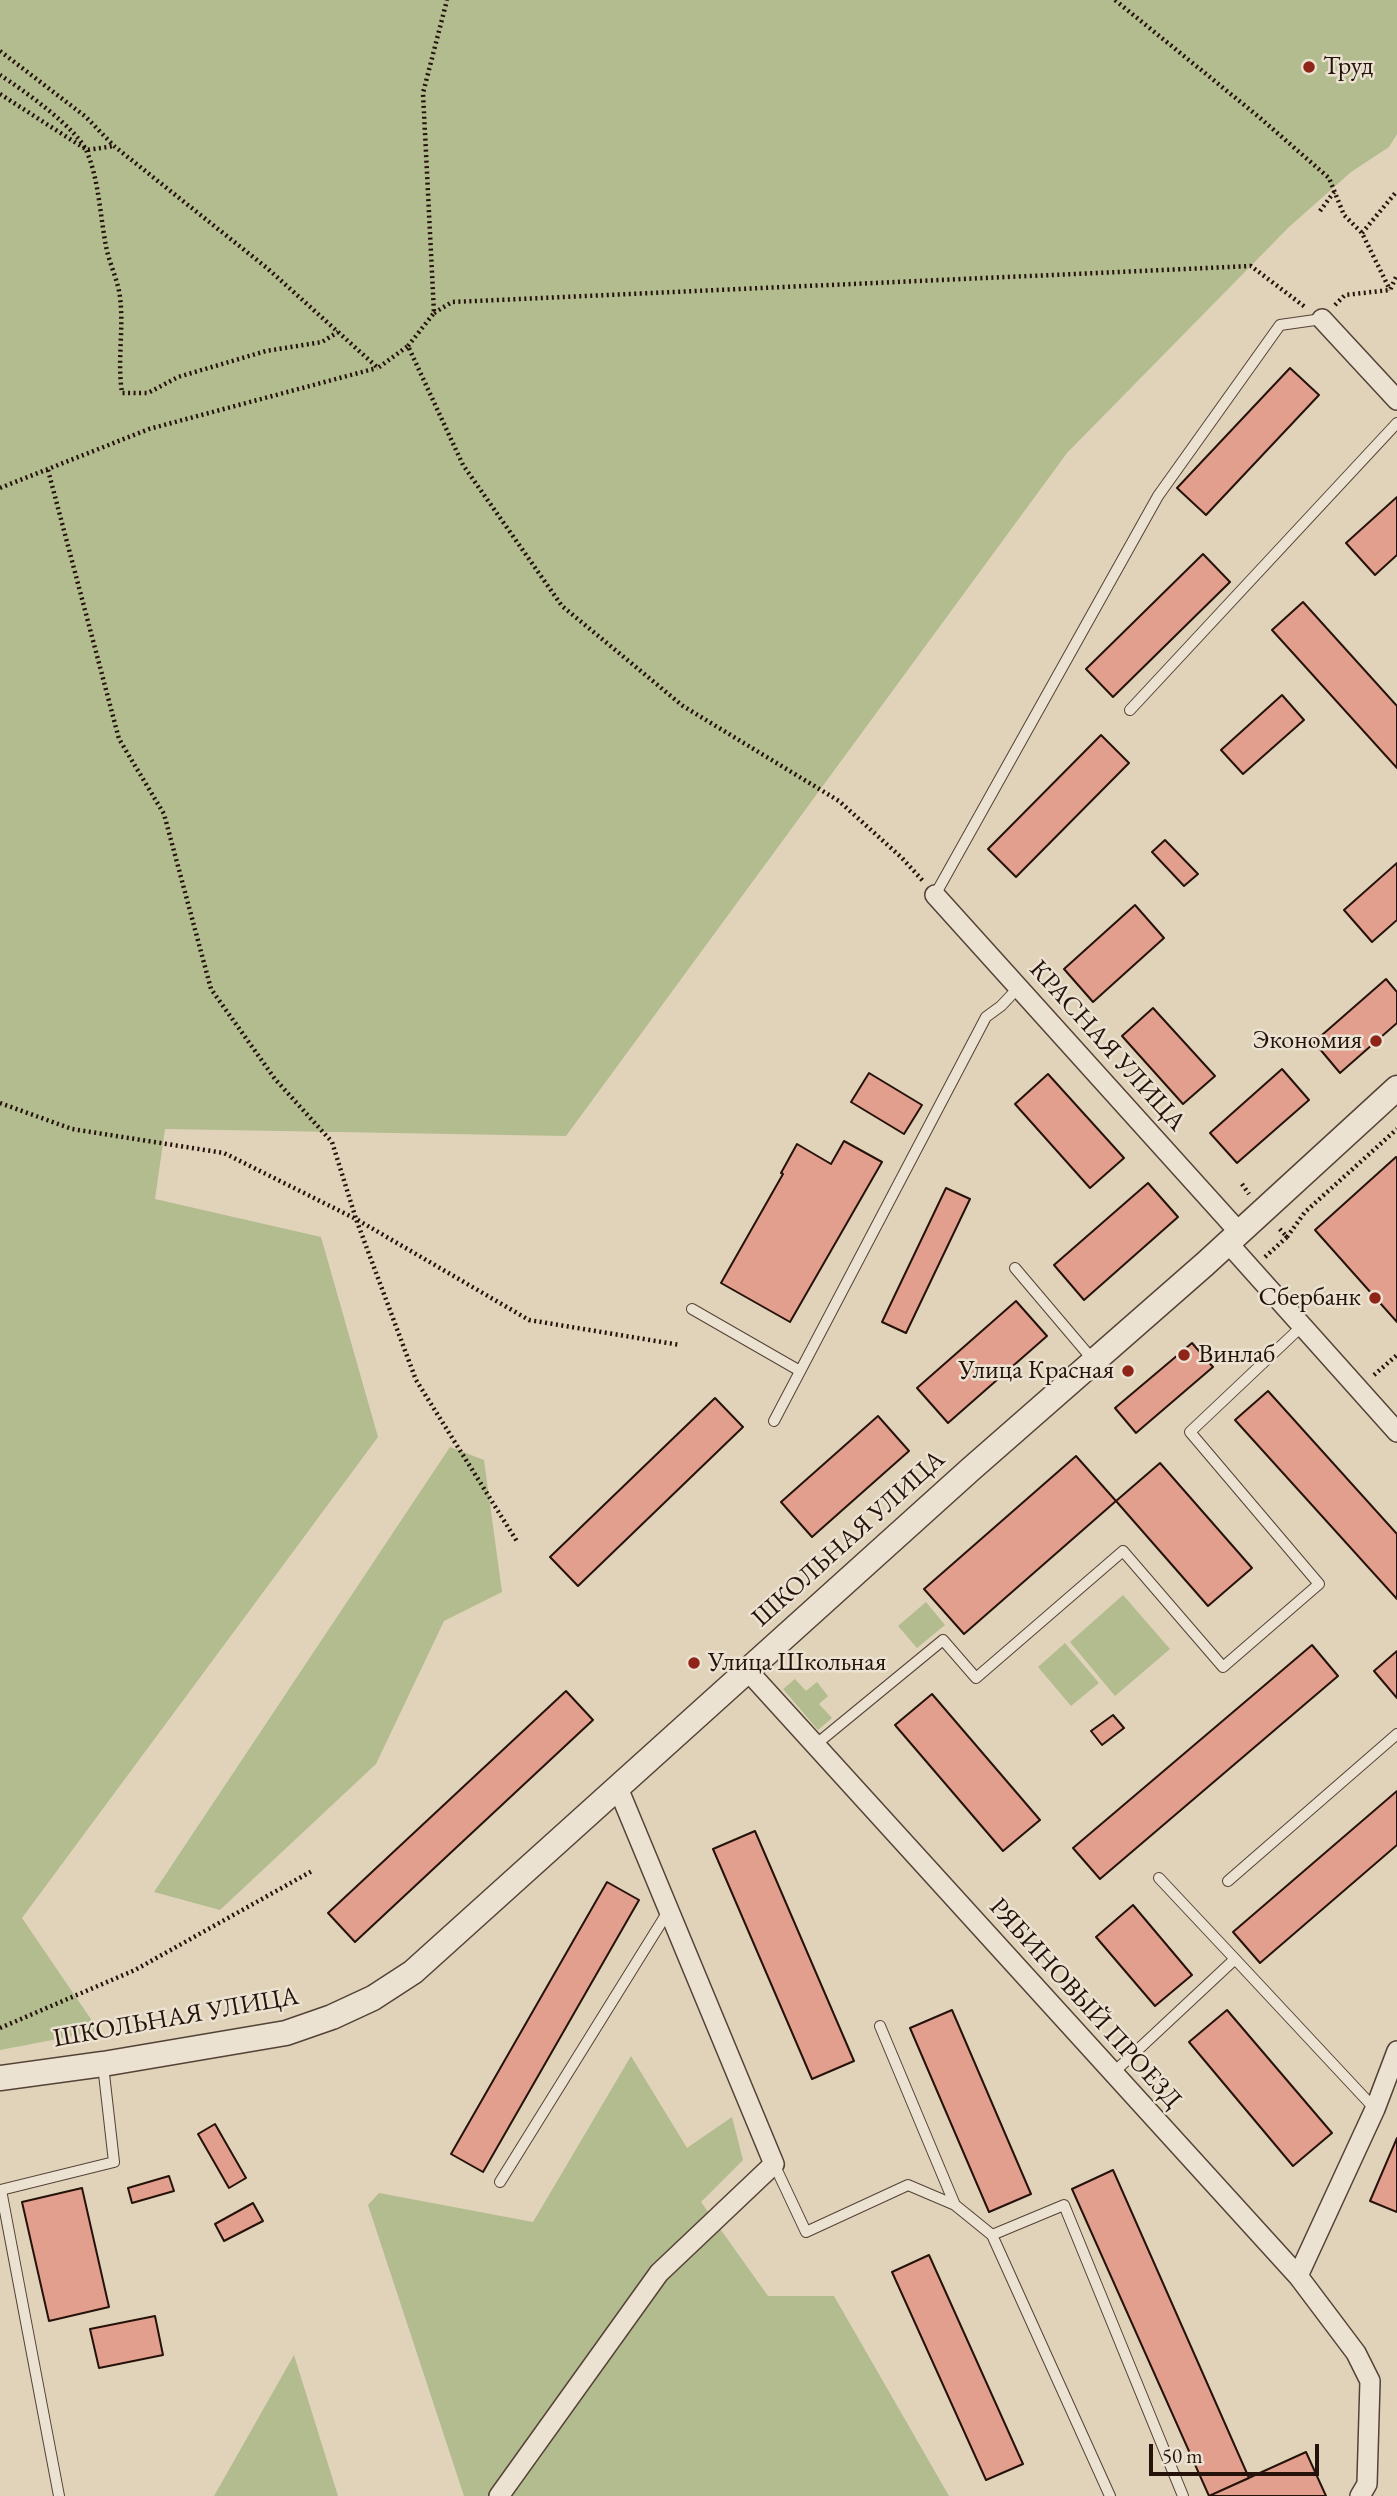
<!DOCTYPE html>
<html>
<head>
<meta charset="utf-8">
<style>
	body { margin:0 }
	#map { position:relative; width:1397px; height:2496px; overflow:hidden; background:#e0d3b9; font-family:"EB Garamond",serif }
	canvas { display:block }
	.scale { position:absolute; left:1149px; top:2444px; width:170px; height:32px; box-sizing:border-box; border:4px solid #25120a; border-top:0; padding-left:9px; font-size:21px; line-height:24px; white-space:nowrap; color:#25120a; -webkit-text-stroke:5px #ebe2d2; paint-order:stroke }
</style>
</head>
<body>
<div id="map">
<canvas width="1397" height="2496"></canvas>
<div class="scale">50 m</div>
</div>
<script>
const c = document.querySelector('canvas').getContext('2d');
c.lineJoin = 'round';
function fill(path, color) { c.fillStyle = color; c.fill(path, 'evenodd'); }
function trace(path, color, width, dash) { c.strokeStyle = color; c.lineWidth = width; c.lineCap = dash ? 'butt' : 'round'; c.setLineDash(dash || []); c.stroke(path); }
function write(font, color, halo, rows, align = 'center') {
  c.font = font + ' "EB Garamond",serif'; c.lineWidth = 5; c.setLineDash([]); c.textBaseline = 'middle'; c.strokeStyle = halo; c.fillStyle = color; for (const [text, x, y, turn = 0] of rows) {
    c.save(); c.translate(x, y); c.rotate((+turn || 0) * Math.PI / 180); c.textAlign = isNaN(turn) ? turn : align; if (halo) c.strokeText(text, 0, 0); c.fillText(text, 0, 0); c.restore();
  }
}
const green = new Path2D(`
	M0,0H1397V134L1389,147L1351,172L1289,227L1067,453L566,1136L165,1129L155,1199L321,1237L378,1437L22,1918L99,2031L0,2050Z
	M450,1447L484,1460L502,1592L444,1621L376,1764L220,1910L154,1892Z
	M1123,1595L1170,1649L1115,1696L1070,1642Z
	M926,1602L945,1625L917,1648L898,1626Z
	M1065,1643L1099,1683L1071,1706L1038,1667Z
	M795,1679L806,1691L817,1682L828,1696L819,1704L832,1718L818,1730L783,1689Z
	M631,2056L687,2148L732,2117L743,2160L701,2202L768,2296H834L949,2496H464L368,2205L379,2193L533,2222Z
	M294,2355L338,2496H214Z`);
const building = new Path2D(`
	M1290,368L1319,395L1206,515L1177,488Z
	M1397,497V555L1375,575L1346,543Z
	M1203,554L1230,582L1113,697L1086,669Z
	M1303,602L1397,706V768L1272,630Z
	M1282,695L1304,720L1243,774L1221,750Z
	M1101,735L1129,763L1016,877L988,849Z
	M1165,840L1198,874L1184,886L1152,852Z
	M1397,863V920L1372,942L1344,910Z
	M1135,905L1164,938L1093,1002L1064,969Z
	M1386,979L1397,992V1023L1340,1073L1314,1042Z
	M1153,1008L1215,1076L1183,1104L1122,1036Z
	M1282,1069L1309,1100L1237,1163L1210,1133Z
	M869,1073L922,1105L904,1134L851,1102Z
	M1048,1074L1124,1158L1090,1188L1015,1104Z
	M844,1141L882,1162L790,1322L721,1283L783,1174L781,1173L797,1144L831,1164Z
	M1396,1157L1397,1158V1322L1315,1230Z
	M1148,1183L1178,1217L1084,1300L1054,1265Z
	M946,1188L970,1199L906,1333L882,1322Z
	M1016,1301L1047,1336L948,1423L917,1388Z
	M1192,1343L1213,1367L1136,1433L1115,1408Z
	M1268,1391L1397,1534V1599L1235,1420Z
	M715,1398L743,1427L578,1586L550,1557Z
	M878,1416L909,1451L812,1537L781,1502Z
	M1076,1456L1116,1501L964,1634L924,1589Z
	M1160,1463L1252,1568L1208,1606L1116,1501Z
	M1312,1645L1338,1676L1100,1879L1073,1848Z
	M1397,1651V1698L1374,1671Z
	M566,1691L593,1720L355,1942L328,1913Z
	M932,1694L1040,1820L1003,1851L895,1725Z
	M1113,1715L1124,1728L1102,1745L1091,1731Z
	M1397,1791V1845L1260,1963L1233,1932Z
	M755,1831L854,2061L812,2079L713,1849Z
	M607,1882L639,1900L483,2172L451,2154Z
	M1133,1905L1192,1975L1155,2006L1096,1937Z
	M952,2010L1031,2194L989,2212L910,2028Z
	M1227,2010L1332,2133L1293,2166L1189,2042Z
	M215,2124L246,2178L229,2188L198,2134Z
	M1397,2138V2212L1370,2201Z
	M1113,2170L1249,2478L1209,2496L1072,2189Z
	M169,2176L174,2191L132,2203L128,2188Z
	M82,2188L109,2307L49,2321L22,2202Z
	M253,2203L263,2221L224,2241L215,2224Z
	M929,2255L1023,2464L986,2480L892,2272Z
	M155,2316L163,2355L99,2368L90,2329Z
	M1306,2452L1326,2496H1209Z`);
const path = new Path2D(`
	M1115,0L1259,117L1329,178L1344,215L1362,233L1390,290
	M0,51L86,117L114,146L267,268L378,368L408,346L463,465L562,606L683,706L839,801L902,858L923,881
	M0,75C22,89 78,129 87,152C99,181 100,215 106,246C109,263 118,280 120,297C124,329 117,361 122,393H148L178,377L266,351L322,342L338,332
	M0,94L87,150L114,146
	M1320,211L1334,192
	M1362,233L1397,191
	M1335,305L1345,295L1390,290L1397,275
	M434,313L452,302L1251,266L1305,307
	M408,346L434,313L423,93L447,0
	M48,470L119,739L164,814L211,989L275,1079L332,1142L356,1219L529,1320L680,1345
	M0,488L149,429L377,368
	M0,1103L72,1129L224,1153L356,1219L416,1380L518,1543
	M1242,1184L1249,1194
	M1287,1237L1305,1212L1397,1129
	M1265,1257L1287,1237L1278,1227
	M1374,1375L1397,1355
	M0,2028L135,1970L312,1871`);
const service = new Path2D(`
	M1130,710L1397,423
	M935,895L1158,496L1280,325L1322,319
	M1015,1268L1093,1360
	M692,1309L800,1371
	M774,1421L986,1017L1001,1006L1018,988
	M814,1746L943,1640L976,1678L1123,1551L1223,1667L1319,1584L1190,1432L1301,1327
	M1159,1878L1235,1959
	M1228,1881L1397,1734
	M880,2026L955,2205
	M1113,2073L1235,1959L1375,2109
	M774,2164L806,2232L908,2185L955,2205L992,2235L1110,2496
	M500,2182L669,1910
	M992,2235L1064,2205L1183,2496
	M59,2496L1,2190L114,2162L103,2065`);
const minor = new Path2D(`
	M1322,319L1397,400
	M935,895L1239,1232
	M1228,1243L1397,1432
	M748,1671L1298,2276L1356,2353L1370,2381L1367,2484L1360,2496
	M1298,2276L1375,2109L1397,2051
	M499,2496L659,2273L774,2164L618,1788`);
const tertiary = new Path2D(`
	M0,2078L103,2064L286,2033L332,2017L373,1998L413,1972L971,1469L1205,1264L1397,1088`);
const markers = [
	[1309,67,7,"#8f2418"],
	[1376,1041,7,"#8f2418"],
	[1375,1298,7,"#8f2418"],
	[1184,1355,7,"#8f2418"],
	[1128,1371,7,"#8f2418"],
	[694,1663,7,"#8f2418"]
];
const poiNames = [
	["Труд",1323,67],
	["Экономия",1362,1041,"right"],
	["Сбербанк",1361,1298,"right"],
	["Винлаб",1198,1355],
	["Улица Красная",1114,1371,"right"],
	["Улица Школьная",708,1663]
];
const streetNames = [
	["КРАСНАЯ УЛИЦА",1107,1046,48],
	["ШКОЛЬНАЯ УЛИЦА",849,1539,-42],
	["РЯБИНОВЫЙ ПРОЕЗД",1085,2004,48],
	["ШКОЛЬНАЯ УЛИЦА",176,2018,-10]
];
fill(green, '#b2bc8f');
fill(building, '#e39f8d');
trace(building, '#25120a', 2);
trace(service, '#544236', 12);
trace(minor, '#544236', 22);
trace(tertiary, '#544236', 27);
trace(path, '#25120a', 4.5, [2, 3.5]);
trace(service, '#ebe2d2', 10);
trace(minor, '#ebe2d2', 19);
trace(tertiary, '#ebe2d2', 24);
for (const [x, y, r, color] of markers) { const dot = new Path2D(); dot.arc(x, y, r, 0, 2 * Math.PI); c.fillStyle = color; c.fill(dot); trace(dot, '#ebe2d2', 2.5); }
write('26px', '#25120a', '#ebe2d2', poiNames, 'left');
write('26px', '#25120a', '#ebe2d2', streetNames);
</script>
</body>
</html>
